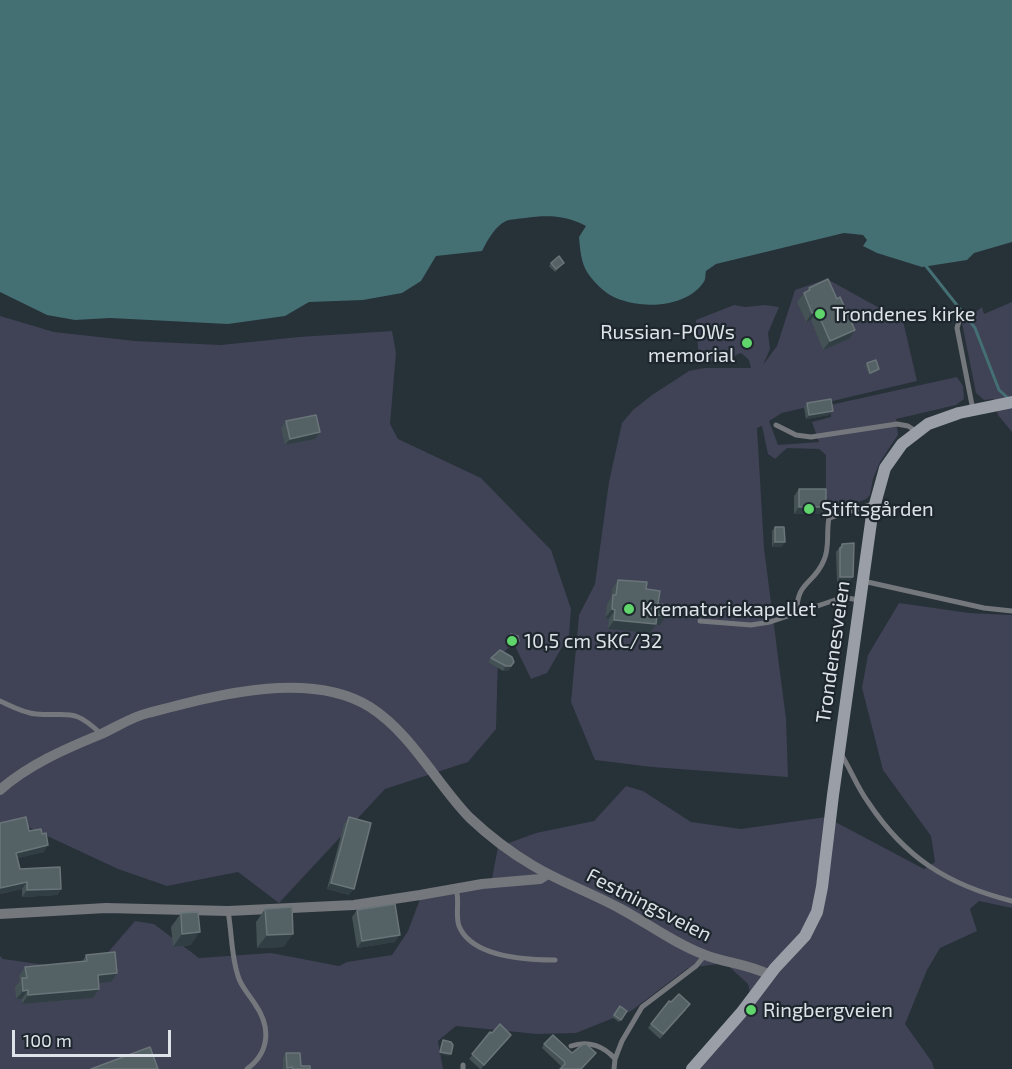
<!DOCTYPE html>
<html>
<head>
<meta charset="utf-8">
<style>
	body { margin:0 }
	#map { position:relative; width:1012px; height:1069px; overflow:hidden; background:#273138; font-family:"Exo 2",sans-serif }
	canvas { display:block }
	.scale { position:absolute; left:12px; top:1030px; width:159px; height:27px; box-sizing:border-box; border:3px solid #dde3e8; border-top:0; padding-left:8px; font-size:18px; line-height:21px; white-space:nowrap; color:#dde3e8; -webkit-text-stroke:4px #1e272e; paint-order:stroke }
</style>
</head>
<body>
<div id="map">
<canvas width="1012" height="1069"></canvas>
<div class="scale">100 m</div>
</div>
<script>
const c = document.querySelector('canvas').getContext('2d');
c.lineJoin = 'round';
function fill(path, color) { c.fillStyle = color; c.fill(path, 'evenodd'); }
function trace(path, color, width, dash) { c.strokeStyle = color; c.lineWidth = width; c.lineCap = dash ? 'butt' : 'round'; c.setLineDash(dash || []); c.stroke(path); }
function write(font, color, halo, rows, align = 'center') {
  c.font = font + ' "Exo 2",sans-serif'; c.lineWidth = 4.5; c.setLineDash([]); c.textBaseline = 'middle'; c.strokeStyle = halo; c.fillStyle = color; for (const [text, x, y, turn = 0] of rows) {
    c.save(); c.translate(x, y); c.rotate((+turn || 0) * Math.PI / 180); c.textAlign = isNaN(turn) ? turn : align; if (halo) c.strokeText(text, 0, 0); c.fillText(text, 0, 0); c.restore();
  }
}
const green = new Path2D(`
	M827,279L903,321L917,381L782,413L769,421L778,445L819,442L812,422L831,417L830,405L957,377L963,386L964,399L956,405L896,419L898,435L880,462L873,479L870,495L866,499L843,509L834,510L823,498L826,491V455L819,449L787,448L775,459L768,454L762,426L757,428L764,548L786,719L788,777L652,767L595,760L571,702L579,615L595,584L609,482L622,423L633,410L652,395L689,371L704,368H751L749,360L741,353L736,355L731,361L720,363L713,360L709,363L699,361L696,320L734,305L745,307L765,305L779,307L768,333L770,349L763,365L777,346L795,290Z
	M1012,302V432L998,415L993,399L984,400L976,393L962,323L982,307L984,314Z
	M0,316L54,332L135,341L221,345L299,337L392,331L396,353L390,424L398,439L481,478L551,550L571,609L569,635L547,673L531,679L514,644L498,656L496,729L468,762L385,789L279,903L238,872L167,886L118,869L28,827L0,825Z
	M899,603L969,613L1012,615V908L979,901L970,909L977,931L940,948L927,970L905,1024L932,1062L934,1069H695L752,1003L748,984L725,963L688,968L631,1011L576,1033L537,1034L456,1026L438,1041L443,1069H0V956L3,959L67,968L104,957L135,921L154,924L199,958L271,953L339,966L347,962L392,955L408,931L420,899L491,884L498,847L536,833L594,821L626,786L643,791L691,822L741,829L826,817L924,869L935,862L931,836L883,770L862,688L868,655Z`);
const water = new Path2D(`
	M0,0H1012V242L974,253L967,260L922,267L877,253L863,246L867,240L863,235L844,233L716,264L706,271C705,275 706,280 703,283C685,309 636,310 610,295C602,290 592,280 587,272C581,262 580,249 579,237L586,226C566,215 547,215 525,218C519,219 511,219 506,221C495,226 487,241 482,251L436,256L421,281L402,293L363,300L309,302L285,316L228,324L110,318L75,320L47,315L0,292Z`);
const stream = new Path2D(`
	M926,266L975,328L999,390L1008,398`);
const service = new Path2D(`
	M959,321L957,328L973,410
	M776,425L796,435L811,437L897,424L908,426L916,431
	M863,581L984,608L1012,611
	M797,613C796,581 814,585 824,560C830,547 826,533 829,518L873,504
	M700,621L751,625L770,622L838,599L847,598L859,600
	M0,701C11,706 23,713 36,714C70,717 73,707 101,734
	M841,754C851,770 857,787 868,802C905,858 948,885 1012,901
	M456,889C460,901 455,915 459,926C472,958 527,960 555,960
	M228,911C232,933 231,955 238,976C241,987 249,994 255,1004C271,1027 270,1052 247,1069
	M571,1046C588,1040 604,1046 615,1059L614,1069
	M615,1059L622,1041L642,1007L696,966L705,955
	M463,1065V1069`);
const minor = new Path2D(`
	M0,790C28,765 65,749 99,735C115,728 131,717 148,713C213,696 309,669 370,707C412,734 436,783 470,818C488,835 510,852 532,865C560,882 592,893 621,909C649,924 675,944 705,955C726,963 749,964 770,975
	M0,914L106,908L228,911L354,905L420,895L482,884L540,879L548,874`);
const secondary = new Path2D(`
	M692,1069L741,1013L775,968L805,936L817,912L822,887L833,795L872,515L885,468L902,444L928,424L959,413L1012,402`);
const wall = new Path2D(`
	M551,263L562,265L555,272L549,266Z
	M809,288L849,339L823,350L811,320L806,322L797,302L804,293L806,292Z
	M867,363L878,371L869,375L865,366Z
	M807,403L829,415L806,419L804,407Z
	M286,421L320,432L315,439L285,445L281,428Z
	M799,489L826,507L821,514H794V496Z
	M775,527L782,547H772V531Z
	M842,544L850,581L837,582L836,552Z
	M618,580L646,589L658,604L666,616L660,625H656L650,633L608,629L609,619L605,618L607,604L611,598L612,589Z
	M491,658L514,662L508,671H503L488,662Z
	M349,817V895L327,889L344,824Z
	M0,823L29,831L44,852L17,858L20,869L61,889L57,895L22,897V889L0,894Z
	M265,909L284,947L257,948L256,922Z
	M357,910L395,942L357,948L352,917Z
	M181,913L191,945L173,947L171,927Z
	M86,955L111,982L98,983L99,989L93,998L22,1004V999H16L15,987L20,981L19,976L25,967L82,962Z
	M620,1006L627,1011L619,1022L612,1017Z
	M687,1009L660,1039L648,1028L651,1024Z
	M490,1032L492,1033L511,1035L481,1069H480L469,1059Z
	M544,1044L572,1053H596L593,1057L562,1067L561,1066L542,1048Z
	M286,1053L301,1066L310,1069H283V1058Z`);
const shadedWall = new Path2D(`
	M817,311L811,320L806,322L812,313Z
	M855,330L849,339L823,350L830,341Z
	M833,411L829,415L806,419L809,415Z
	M320,432L315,439L285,445L290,439Z
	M799,507H826L821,514H794Z
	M775,542H785L782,547H772Z
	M840,577H853L850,581L837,582Z
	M612,609L615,610L609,619L605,618Z
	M657,615L666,616L660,625H656L650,633L608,629L614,620Z
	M515,644L514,647H506L507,645Z
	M506,666H511L508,671H503Z
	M48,845L44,852L11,860L16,853Z
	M27,882L22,889L0,894V888Z
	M331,883L354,889L349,895L327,889Z
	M61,889L57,895L22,897L27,890Z
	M200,932L191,945L173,947L182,934Z
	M293,934L284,947L257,948L267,935Z
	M400,935L395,942L357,948L362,941Z
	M117,973L111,982L91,984L98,975Z
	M99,989L93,998L22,1004L28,995Z
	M28,990L22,999H16L23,991Z
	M511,1035L508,1040L481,1069L484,1065Z
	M440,1052L451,1054L449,1056L439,1054Z`);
const building = new Path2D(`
	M559,256L564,263L556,269L551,263Z
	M828,279L837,299L840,297L855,330L830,341L817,311L812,313L804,293L810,290L809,288Z
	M876,360L879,369L870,373L867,363Z
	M831,399L833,411L809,415L807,403Z
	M316,415L320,432L290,439L286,421Z
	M799,489H826V507H799Z
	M775,527H784L785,542H775Z
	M854,543L853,577H840V548L842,547V544Z
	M618,580L647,582L646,589L660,591L658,604L667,605L666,616L657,615L656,624L614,620L615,610L612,609L613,595H616Z
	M511,634L518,636L519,641L515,644L507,645L508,638Z
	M500,650L512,657L514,662L511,666H506L491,658Z
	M26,817L29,831L41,829L42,834L46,833L48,845L16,853L20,869L60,867L61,889L27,890V882L0,888V823Z
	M349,817L371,823L354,889L331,883Z
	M395,904L400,935L362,941L357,910Z
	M292,907L293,934L267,935L265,909Z
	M198,912L200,932L182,934L181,913Z
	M115,952L117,973L98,975L99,989L28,995V990L23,991L22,978H27L25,967L87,961L86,955Z
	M679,994L690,1004L663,1034L651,1024L669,1001L671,1002Z
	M620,1006L627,1011L621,1020L614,1015Z
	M500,1024L511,1035L484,1065L472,1054L490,1032L492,1033Z
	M553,1035L572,1053L582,1045L586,1044L596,1053L581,1069H560L565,1064L564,1061L544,1044Z
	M443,1040L451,1042L453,1045L451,1054L440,1052Z
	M150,1047L158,1069H91Z
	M286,1053H300L301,1066H310V1069H293L292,1067L287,1068Z`);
const markers = [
	[820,314,6,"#5fd56b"],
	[747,343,6,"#5fd56b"],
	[809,509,6,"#5fd56b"],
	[629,609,6,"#5fd56b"],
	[512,641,6,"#5fd56b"],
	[751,1010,6,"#5fd56b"]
];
const poiNames = [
	["Trondenes kirke",832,314],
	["Russian-POWs",735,332,"right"],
	["memorial",735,355,"right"],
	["Stiftsgården",821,509],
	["Krematoriekapellet",641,609],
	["10,5 cm SKC/32",524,641],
	["Ringbergveien",763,1010]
];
const streetNames = [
	["Trondenesveien",833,652,-82],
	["Festningsveien",649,905,27]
];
fill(green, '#404255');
fill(water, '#446f73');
trace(stream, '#446f73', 3);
trace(service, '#74777c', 5);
trace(minor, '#74777c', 10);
trace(secondary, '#9a9fa7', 12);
fill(wall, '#445155');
fill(shadedWall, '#313e43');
fill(building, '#546165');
trace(building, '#6a7579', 1.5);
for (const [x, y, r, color] of markers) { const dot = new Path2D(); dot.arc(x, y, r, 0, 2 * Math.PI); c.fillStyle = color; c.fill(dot); trace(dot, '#1e272e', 2); }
write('20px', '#dde3e8', '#1e272e', poiNames, 'left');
write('20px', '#dde3e8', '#1e272e', streetNames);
</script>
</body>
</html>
